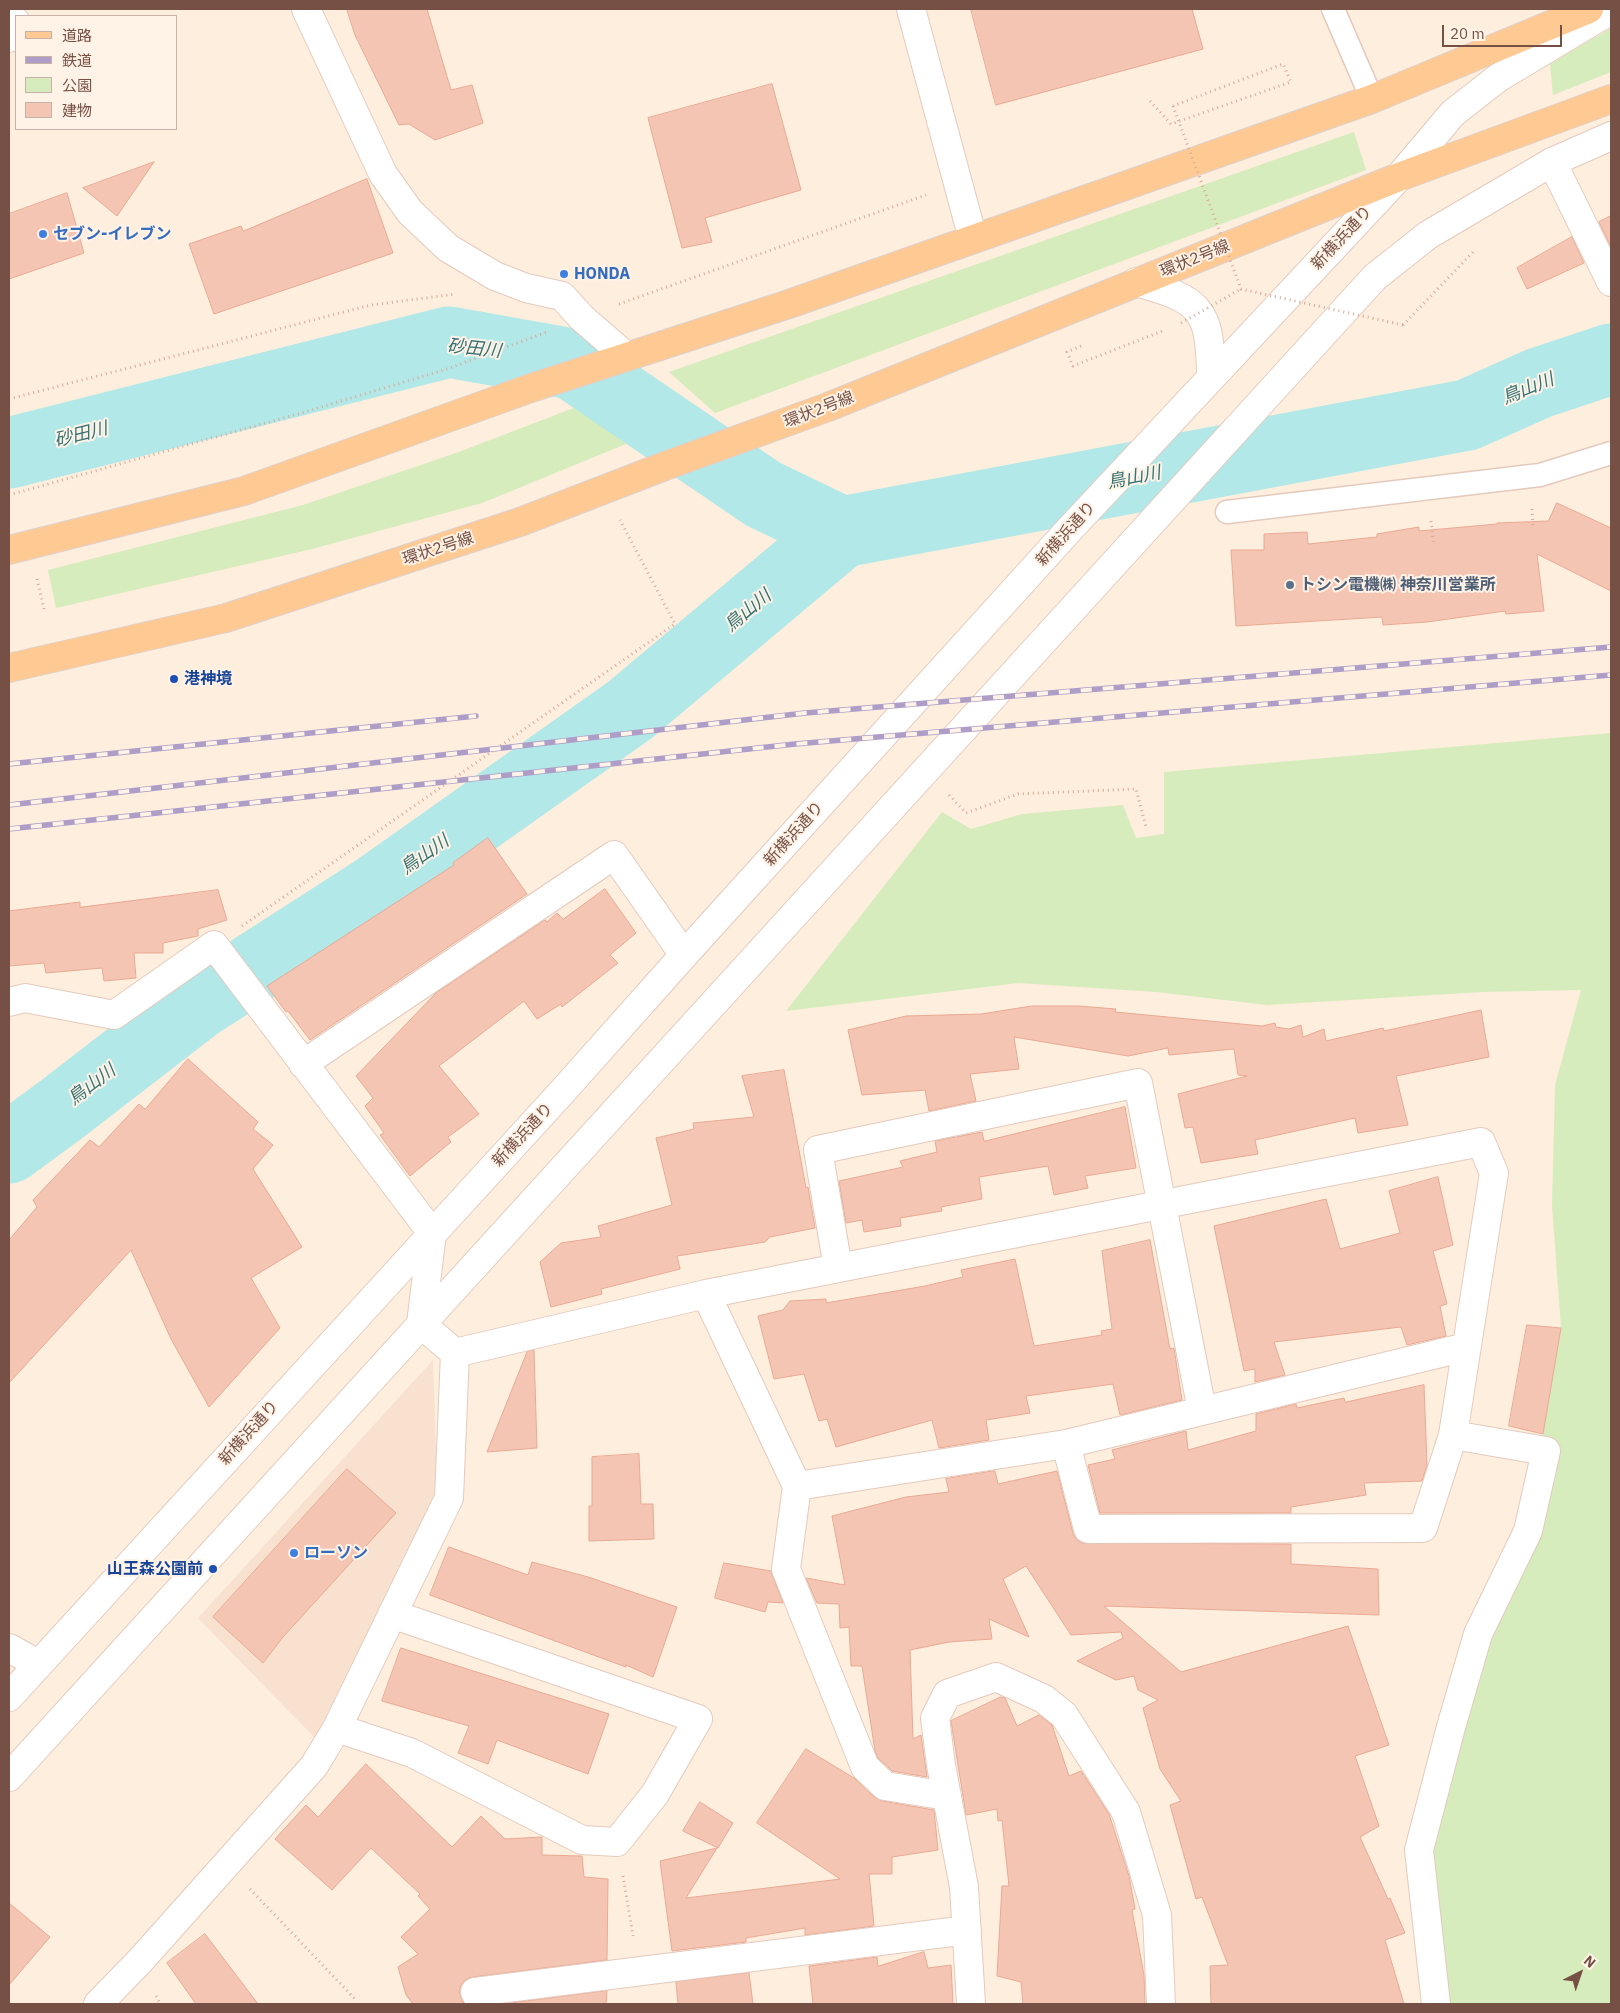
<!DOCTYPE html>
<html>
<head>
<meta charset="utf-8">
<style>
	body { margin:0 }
	#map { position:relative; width:1620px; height:2013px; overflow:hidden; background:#feeede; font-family:"IBM Plex Sans","Noto Sans JP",sans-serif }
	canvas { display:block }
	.frame { position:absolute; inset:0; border:10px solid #765045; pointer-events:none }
	.legend { position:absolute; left:15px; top:15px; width:162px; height:115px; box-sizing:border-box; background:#fff2e6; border:1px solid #c8b1a6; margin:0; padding:6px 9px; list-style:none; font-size:15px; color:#765045 }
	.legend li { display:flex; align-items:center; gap:10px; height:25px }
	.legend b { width:25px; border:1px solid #c8b1a6 }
	.north { position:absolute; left:1555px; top:1948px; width:50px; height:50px; -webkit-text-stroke:4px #fff2e6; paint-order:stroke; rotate:41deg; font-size:14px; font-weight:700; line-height:20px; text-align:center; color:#765045 }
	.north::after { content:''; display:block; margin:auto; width:18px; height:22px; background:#765045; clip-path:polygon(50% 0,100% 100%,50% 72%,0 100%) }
	.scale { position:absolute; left:1442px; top:25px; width:120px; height:22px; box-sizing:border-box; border:2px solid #765045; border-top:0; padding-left:6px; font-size:15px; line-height:18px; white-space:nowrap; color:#765045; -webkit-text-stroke:4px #fff2e6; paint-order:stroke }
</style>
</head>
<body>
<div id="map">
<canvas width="1620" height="2013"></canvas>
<div class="frame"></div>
<ul class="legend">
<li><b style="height:6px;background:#ffc994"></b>道路</li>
<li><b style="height:6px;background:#ae9dc7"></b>鉄道</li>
<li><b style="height:14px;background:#d6ecbc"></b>公園</li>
<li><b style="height:14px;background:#f5c5b4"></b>建物</li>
</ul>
<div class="north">N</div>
<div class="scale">20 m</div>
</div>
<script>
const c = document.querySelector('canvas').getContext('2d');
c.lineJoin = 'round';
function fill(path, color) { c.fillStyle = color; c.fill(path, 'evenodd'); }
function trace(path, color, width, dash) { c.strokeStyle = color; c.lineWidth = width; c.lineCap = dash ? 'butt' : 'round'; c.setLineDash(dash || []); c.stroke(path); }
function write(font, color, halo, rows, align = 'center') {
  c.font = font + ' "IBM Plex Sans","Noto Sans JP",sans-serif'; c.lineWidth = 4; c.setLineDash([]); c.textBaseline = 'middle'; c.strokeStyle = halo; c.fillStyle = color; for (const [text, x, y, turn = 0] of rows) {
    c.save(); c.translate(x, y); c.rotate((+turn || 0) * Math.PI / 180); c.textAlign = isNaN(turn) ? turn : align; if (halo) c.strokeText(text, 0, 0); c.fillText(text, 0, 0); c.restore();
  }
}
const residential = new Path2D(`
	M433,1360L437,1491L315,1738L198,1618Z`);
const green = new Path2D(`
	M1611,28V72L1553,95L1550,64Z
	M1354,132L1366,170L715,413L669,372Z
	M579,406L626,444L482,503L312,549L56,608L48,570L303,505L456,453Z
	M1611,733V2004H1443L1425,1853L1482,1639L1551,1454L1543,1434L1561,1328L1552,1205L1555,1085L1581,990L1483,992L1267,1005L1156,992L1019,983L786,1011L942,812L971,829L1022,814L1123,805L1136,838L1164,834V772Z`);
const river = new Path2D(`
	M9,453L449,342L572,364L763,494L842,532
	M9,1148L62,1109L198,1004L377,889L630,710L842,532L1467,415L1539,383L1611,359`);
const building = new Path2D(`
	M347,9H427L451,90L472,85L483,123L435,140L409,124L399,125L355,35Z
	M971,9H1192L1203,49L996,105Z
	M772,84L801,190L705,218L712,242L682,248L648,118Z
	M154,162L117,216L83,188Z
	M367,179L393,253L214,314L189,244L241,226L243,231Z
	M67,193L84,253L9,279V214Z
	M1611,216V247L1599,222Z
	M1572,237L1584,263L1527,289L1517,268Z
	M1557,503L1611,528V591L1537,554L1544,611L1506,614L1505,611L1427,622L1383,625L1382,617L1236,626L1231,550H1264V534L1307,532L1308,544L1377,537V534L1419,527V531L1497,524V523L1548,521Z
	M488,838L527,894L310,1040L288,1011L286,1012L267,986L454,865L453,863Z
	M605,889L636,933L610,955L618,963L562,1007L561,1004L537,1019L524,1001L439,1066L479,1114L448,1137L451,1142L410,1176L380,1135L384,1133L365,1106L373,1098L356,1076L436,993L545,920L547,922L557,913L563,919Z
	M218,890L227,920L198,929V936L163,943V953H134L136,978L104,981L102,968L46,973L44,963L9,966V911L80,902V907Z
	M1032,1006H1079L1116,1009L1115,1012L1262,1026L1275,1023L1276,1027L1289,1029L1301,1025L1303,1037L1324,1029L1326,1041L1383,1028L1384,1031L1481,1010L1489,1057L1396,1076L1408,1125L1358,1133L1355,1118L1255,1140L1258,1154L1201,1163L1193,1127L1185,1128L1178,1094L1247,1076L1238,1075L1234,1049L1169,1055L1168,1048L1128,1056L1014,1037L1019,1069L970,1074L976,1101L929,1111L925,1090L862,1095L848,1030L906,1016L981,1014Z
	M188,1059L258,1122L253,1129L273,1145L253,1169L302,1247L251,1278L280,1328L209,1407L171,1339L131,1250L9,1383V1240L37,1207L33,1200L90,1140L99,1147L139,1104L145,1109Z
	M784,1070L806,1188L808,1187L815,1228L770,1237L765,1242L677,1256L680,1269L601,1289L602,1294L551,1307L540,1262L561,1243L601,1237L598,1226L672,1205L656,1138L694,1129L693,1123L754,1117L742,1076Z
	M1125,1107L1136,1168L1085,1176L1088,1188L1054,1195L1048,1166L979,1177L982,1199L941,1207L942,1211L900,1218L901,1226L864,1232L862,1220L846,1223L839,1181L903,1167L900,1161L937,1152L935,1141L982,1132L984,1141Z
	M1438,1177L1453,1245L1433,1251L1447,1304L1440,1306L1446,1336L1407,1345L1401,1327L1274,1342L1285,1375L1255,1382V1369L1244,1371L1214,1226L1326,1199L1340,1249L1400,1233L1389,1191Z
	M1150,1240L1170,1349L1174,1348L1182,1400L1120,1415L1113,1384L1026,1396L1030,1413L986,1420L989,1440L939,1448L932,1420L836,1447L827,1419L819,1421L804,1374L774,1379L758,1316L783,1310L790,1301L826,1299V1303L925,1286L963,1277L961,1270L1015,1259L1034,1346L1102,1335L1101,1331L1112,1329L1102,1251Z
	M1527,1325L1561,1328L1543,1434L1509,1426Z
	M534,1350L537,1448L487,1452L527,1352Z
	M1424,1385L1427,1465L1422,1481L1364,1483L1366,1495L1291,1507V1513H1100L1088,1465L1115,1459L1112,1450L1186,1431L1188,1450L1256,1431V1414L1296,1404L1297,1408L1344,1398L1345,1402Z
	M639,1454L641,1504H653L654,1539L589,1541V1506H592V1457Z
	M347,1469L396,1513L283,1637L263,1663L213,1617Z
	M995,1471L998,1484L1057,1471L1073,1533L1076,1539L1082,1543L1291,1544V1564L1378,1569L1379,1615L1104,1606L1181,1672L1348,1626L1389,1745L1355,1756L1379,1826L1360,1837L1388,1899L1390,1898L1405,1933L1385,1940L1404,2004H1211L1210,1966L1228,1965L1202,1897L1196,1899L1170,1805L1181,1801L1160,1769L1143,1708L1158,1700L1138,1690L1134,1676L1116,1680L1077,1661L1123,1638L1121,1632L1071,1635L1026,1566L1003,1579L1029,1637L989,1619L992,1639L949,1642L910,1650L913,1739L921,1735L927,1777L892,1771L878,1758L875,1751L862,1666H851L849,1627L840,1628L839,1604L817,1603L806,1578L845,1585L832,1516L906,1497L949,1492L946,1479Z
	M449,1547L528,1575L532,1562L588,1577L677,1607L653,1677L626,1665V1667L430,1595Z
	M724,1563L771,1571L783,1603L768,1602L765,1612L715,1598Z
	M401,1648L609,1714L588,1774L497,1740L488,1764L458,1753L469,1726L382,1701Z
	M1001,1697L1005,1698L1017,1726L1039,1715L1052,1725L1069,1776L1081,1771L1109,1814L1129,1876L1135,1909L1132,1910L1144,1975L1145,2004H1023L1021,1982L997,1976L1002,1886H1009L1002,1820L998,1821L997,1809L966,1815L951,1721Z
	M806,1749L854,1778L874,1797L882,1801L934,1810L938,1850L892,1857V1874H869L874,1926L805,1935V1928L746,1938V1942L672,1951L660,1861L717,1848L686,1898L840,1879L757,1823Z
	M366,1764L452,1847L481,1816L505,1839L542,1837V1855L582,1856L584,1877L608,1879L607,1960L473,1977L466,1979L461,1985L459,1992L464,2004H413L406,1995L398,1967L418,1954L401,1937L430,1909L418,1896L420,1894L371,1848L332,1890L275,1839L306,1805L318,1817Z
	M700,1802L733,1823L718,1848L683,1831Z
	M9,1903L50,1937L9,1985Z
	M205,1934L258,2004H196L167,1963Z
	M924,1952L928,1968L951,1965L953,2004H813L809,1966L877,1957L878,1966Z
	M749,1973L753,2004H678L676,1982Z
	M607,1991L606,2004H503Z`);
const path = new Path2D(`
	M1150,101L1171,124L1291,82L1283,64L1173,106
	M619,304L926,195
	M1403,325L1475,250
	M1081,346L1067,352L1073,366L1165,330
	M9,399L371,305L456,294
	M9,495L298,414L444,370L547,332
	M1532,509L1533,526
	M1431,521L1434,546
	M37,579L44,609
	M949,795L966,813L1018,794L1136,789L1146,827
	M242,926L675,624L620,520
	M623,1876L633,1936
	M250,1889L355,1999
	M156,1996L160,2004`);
const service = new Path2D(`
	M1333,9L1372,99
	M1227,512L1540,475L1611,453`);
const minor = new Path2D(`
	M306,9L383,174L410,212L448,248L495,276L526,288L562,296L582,318L626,356
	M911,9L973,239
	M9,38L16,22
	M1552,162L1611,282
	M9,1002L25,998L114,1015L214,945L432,1233L421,1324L455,1353L706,1294L1481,1142L1494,1173L1453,1435L1546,1451L1528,1531L1478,1634L1451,1727L1419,1850L1436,2004
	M303,1064L614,855L684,955
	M838,1268L818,1150L1138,1083L1202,1410
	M706,1294L797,1486L1066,1444L1466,1347
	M1066,1444L1088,1529L1423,1528L1453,1435
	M797,1486L786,1569L865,1767L885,1786L947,1796
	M9,1648L38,1664
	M337,1728L412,1753L582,1840L617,1842L655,1794L698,1719L392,1614
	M98,2004L139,1962L314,1766L337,1728L449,1498L455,1353
	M481,2004L475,1992L967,1930
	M971,2004L964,1887L941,1765L935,1718L947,1694L996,1677L1044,1699L1064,1715L1126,1812L1157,1915L1161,2004`);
const tertiary = new Path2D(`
	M1136,282C1202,300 1210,309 1211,377
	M9,1697L562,1092L684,955L1068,531L1399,177L1453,113L1498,78L1611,10
	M9,1777L1375,277L1428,235L1552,162L1611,136`);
const primary = new Path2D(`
	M9,550L244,491L531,388L789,304L1372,99L1589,9
	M9,668L226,618L520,522L665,466L828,407L1399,177L1611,99`);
const rail = new Path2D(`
	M9,764L476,716
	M9,805L805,713L1611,647
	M9,829L795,744L1611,675`);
const pathBridge = new Path2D(`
	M1173,106L1241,289L1403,325
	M1181,323L1241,289`);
const markers = [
	[43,234,5,"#3f7fe0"],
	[564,274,5,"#3f7fe0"],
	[1290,585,5,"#5c6f8a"],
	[174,679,5,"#1a4fb4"],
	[294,1553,5,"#3f7fe0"],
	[213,1569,5,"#1a4fb4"]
];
const shopNames = [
	["セブン-イレブン",53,234],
	["HONDA",574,274],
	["ローソン",304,1553]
];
const streetNames = [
	["新横浜通り",1342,238,-47],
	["環状2号線",1195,259,-22],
	["環状2号線",819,410,-21],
	["新横浜通り",1066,534,-48],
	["環状2号線",438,549,-18],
	["新横浜通り",794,834,-48],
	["新横浜通り",523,1135,-47],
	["新横浜通り",249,1433,-48]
];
const serviceNames = [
	["トシン電機㈱ 神奈川営業所",1300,585]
];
const transitNames = [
	["港神境",184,679],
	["山王森公園前",203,1569,"right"]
];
const waterNames = [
	["砂田川",474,349,6],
	["鳥山川",1528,389,-22],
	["砂田川",81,435,-14],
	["鳥山川",1134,478,-11],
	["鳥山川",748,611,-40],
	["鳥山川",425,855,-35],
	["鳥山川",92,1085,-37]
];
fill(residential, '#f8e1cf');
fill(green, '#d6ecbc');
trace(river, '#b2e8e8', 71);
fill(building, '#f5c5b4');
trace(building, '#e9a993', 1);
trace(service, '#e4cabd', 25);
trace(minor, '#e4cabd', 30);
trace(tertiary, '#e4cabd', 30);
trace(primary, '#dbd2cf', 30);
trace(path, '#daa997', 3, [1, 4]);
trace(service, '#fff', 22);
trace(minor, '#fff', 28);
trace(tertiary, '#fff', 28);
trace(primary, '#ffc994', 28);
trace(rail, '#ae9dc7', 5.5);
trace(rail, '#fff2e6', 4, [11]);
trace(pathBridge, '#daa997', 3, [1, 4]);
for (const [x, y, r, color] of markers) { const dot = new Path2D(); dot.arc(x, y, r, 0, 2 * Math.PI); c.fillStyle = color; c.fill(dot); trace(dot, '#fff2e6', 2); }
write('bold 16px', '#366cbe', '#fff2e6', shopNames, 'left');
write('16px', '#765045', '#fff2e6', streetNames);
write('bold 16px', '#4e5e75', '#fff2e6', serviceNames, 'left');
write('bold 16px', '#164399', '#fff2e6', transitNames, 'left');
write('italic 18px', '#357476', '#fff2e6', waterNames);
</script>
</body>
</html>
